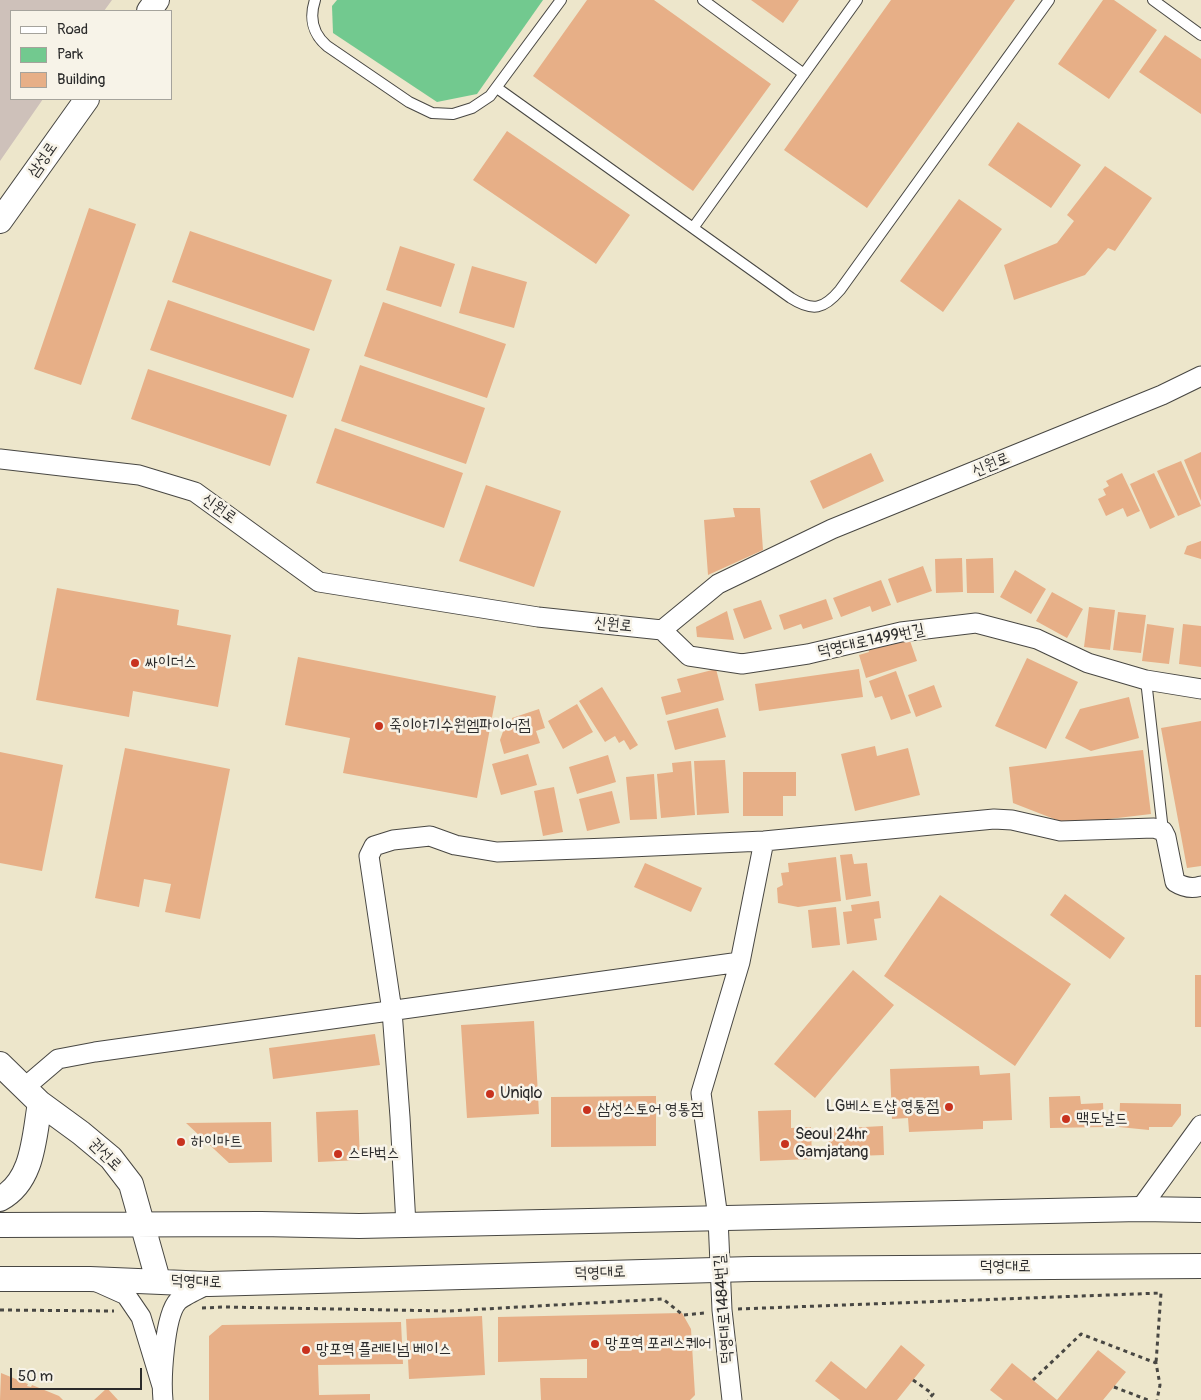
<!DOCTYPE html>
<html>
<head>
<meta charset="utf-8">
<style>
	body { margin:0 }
	#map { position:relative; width:1201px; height:1400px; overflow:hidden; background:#ede6cb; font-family:Pangolin,sans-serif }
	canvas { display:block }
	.legend { position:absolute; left:10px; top:10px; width:162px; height:90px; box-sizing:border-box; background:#f7f3e8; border:1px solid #a5a39c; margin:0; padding:6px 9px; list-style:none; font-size:15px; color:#2b2b2b }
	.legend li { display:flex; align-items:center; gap:10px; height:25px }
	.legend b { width:25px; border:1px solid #a5a39c }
	.scale { position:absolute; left:10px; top:1368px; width:132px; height:22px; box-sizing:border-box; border:2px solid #2b2b2b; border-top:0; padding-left:6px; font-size:15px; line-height:18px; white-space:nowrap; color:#2b2b2b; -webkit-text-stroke:4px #f7f3e8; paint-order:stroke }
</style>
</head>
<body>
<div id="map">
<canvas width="1201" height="1400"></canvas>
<ul class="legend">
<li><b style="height:6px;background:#fff"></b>Road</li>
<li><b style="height:14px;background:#72c98f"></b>Park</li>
<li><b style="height:14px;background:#e7af87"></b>Building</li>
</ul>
<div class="scale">50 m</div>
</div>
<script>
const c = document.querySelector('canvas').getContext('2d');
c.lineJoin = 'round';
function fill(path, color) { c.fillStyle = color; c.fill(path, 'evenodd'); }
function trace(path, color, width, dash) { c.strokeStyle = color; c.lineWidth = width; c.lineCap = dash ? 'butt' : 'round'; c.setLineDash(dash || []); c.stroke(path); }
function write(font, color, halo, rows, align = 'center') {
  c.font = font + ' Pangolin,"Poor Story",sans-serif'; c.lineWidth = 5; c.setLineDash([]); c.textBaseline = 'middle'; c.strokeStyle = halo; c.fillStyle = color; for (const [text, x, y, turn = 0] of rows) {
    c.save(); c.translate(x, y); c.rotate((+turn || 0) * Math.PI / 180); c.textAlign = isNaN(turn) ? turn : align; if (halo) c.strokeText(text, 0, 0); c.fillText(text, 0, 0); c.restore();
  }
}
const industrial = new Path2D(`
	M0,0H112L104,11H11V99H43L0,161Z`);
const green = new Path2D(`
	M337,0H543L477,94L437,102L333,33L332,6Z`);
const building = new Path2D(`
	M587,0H654L771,84L693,191L533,76Z
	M751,0H799L783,23Z
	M891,0H1015L867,208L784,150Z
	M1103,0H1114L1157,30L1109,99L1058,64Z
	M1165,35L1201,59V114L1139,72Z
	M1018,122L1081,165L1051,208L988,165Z
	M507,131L630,215L596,264L473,180Z
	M1105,166L1152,198L1115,251L1108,248L1085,275L1014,300L1004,265L1057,243L1074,221L1067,215Z
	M959,199L1002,229L943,312L900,281Z
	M89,208L136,224L81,385L34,369Z
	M190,231L332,280L314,331L172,282Z
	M400,246L455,264L441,307L386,290Z
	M472,266L527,282L514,328L459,313Z
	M168,300L310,349L293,398L150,350Z
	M383,302L506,344L487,398L364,356Z
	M360,365L485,408L466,464L341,421Z
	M148,369L287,415L270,466L131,419Z
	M335,428L463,473L444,528L316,483Z
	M1201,452V501L1184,460Z
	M871,453L884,481L823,509L810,481Z
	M1181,461L1201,506L1178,516L1157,471Z
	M1122,473L1140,511L1127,517L1123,508L1106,516L1098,499L1106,495L1103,489L1109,486L1106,481Z
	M1154,473L1175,517L1150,529L1130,484Z
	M486,485L561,511L534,587L459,561Z
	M733,508H760L763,550L708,575L704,520L735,517Z
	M1201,541V559L1184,554L1187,546Z
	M962,558L963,592L936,593L935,559Z
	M993,558L994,593H967L966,559Z
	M923,566L932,591L897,603L888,579Z
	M1015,570L1046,589L1031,614L1000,597Z
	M881,580L891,605L872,612L870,606L841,617L833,598Z
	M57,588L179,610L177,625L231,635L218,707L133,691L129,717L36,700Z
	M1052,592L1083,609L1067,638L1036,621Z
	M826,599L833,619L803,629L801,624L784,630L779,615Z
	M761,600L772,629L744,639L733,609Z
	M1089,607L1115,610L1110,650L1084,647Z
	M727,611L734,640L697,637L696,627Z
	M1118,612L1146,615L1141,653L1113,650Z
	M1147,624L1174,628L1169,664L1142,661Z
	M1183,624L1201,626V667L1179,664Z
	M908,635L917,661L866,678L859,655L869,652L868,648Z
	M298,657L496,696L477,798L343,773L350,738L285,725Z
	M1027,658L1078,682L1046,749L995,726Z
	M716,669L724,700L666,715L661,697L681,692L677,679Z
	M859,669L863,697L759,711L755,684Z
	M896,671L911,713L891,720L882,696L875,698L869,681Z
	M934,685L942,707L916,717L908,695Z
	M602,687L638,745L630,750L624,740L619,743L615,736L605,742L579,701Z
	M1129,697L1139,738L1091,751L1065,738L1080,709Z
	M577,704L593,732L563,749L548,721Z
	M718,708L726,737L675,750L667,721Z
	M539,709L545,728L536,731L540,743L504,754L500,740L505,726L513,721L512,718Z
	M1201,721V866L1187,868L1161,728Z
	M875,746L877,756L908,748L920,795L855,811L841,754Z
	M125,748L230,769L200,919L165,912L171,884L144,879L139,907L95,898Z
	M1143,750L1151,814L1067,824L1013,803L1009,767Z
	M0,752L63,765L42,871L0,863Z
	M528,754L537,785L501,795L492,764Z
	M608,755L616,782L577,794L569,767Z
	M725,760L729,813L697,815L694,761Z
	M691,761L695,815L661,818L657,774L673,772L672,763Z
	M743,772H796V796H783V816H743Z
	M654,774L657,819L630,820L626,777Z
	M554,787L563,832L543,836L534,791Z
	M612,791L620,823L587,831L579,799Z
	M852,854L854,864L867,863L871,896L846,900L840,855Z
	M836,857L841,901L798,907L778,903L777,888L783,885L781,873L789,872L788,863Z
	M645,863L702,888L691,912L634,887Z
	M1065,894L1125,938L1110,959L1050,915Z
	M940,895L1071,984L1015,1066L884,976Z
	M879,901L881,918L874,919L877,940L847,944L843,912L852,911L851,905Z
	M836,907L840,945L812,948L808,910Z
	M853,970L894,1005L815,1098L774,1064Z
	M1195,975H1201V1027H1195Z
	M534,1021L539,1114L467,1118L461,1025Z
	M375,1034L380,1065L273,1079L269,1048Z
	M979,1066L980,1075L1010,1073L1012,1120L983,1121V1129L909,1132L908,1118L892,1119L890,1069Z
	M656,1096V1146L551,1147V1097Z
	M1080,1096L1081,1104L1103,1103L1104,1127L1050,1128L1049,1097Z
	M1120,1103L1181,1104V1115L1172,1127H1149V1130L1119,1127Z
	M358,1110L360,1160L318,1162L316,1112Z
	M791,1110V1128L811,1127L812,1159L760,1161L758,1111Z
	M271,1122L272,1162L229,1163L186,1123Z
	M883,1126L884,1155L830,1157L828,1129Z
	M682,1313L691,1329L695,1395L690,1400H541L540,1378H587V1359L498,1362V1317Z
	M482,1316L485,1375L409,1379L406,1319Z
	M401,1322L403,1364L318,1365L319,1395L370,1394V1400H209V1336L222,1325Z
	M901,1345L925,1365L897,1400H840L815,1381L831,1361L866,1389Z
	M1098,1350L1126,1372L1103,1400H1003L990,1390L1012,1363L1057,1400Z
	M1,1373L28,1384L27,1386L31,1387L32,1385L59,1396L63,1400H0Z
	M107,1388L118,1400H94Z`);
const path = new Path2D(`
	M202,1308L224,1307L448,1311L663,1299L683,1315L705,1313
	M738,1309L1161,1293L1156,1363
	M0,1310L114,1311
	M913,1380L933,1394L928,1400
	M1033,1380L1081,1334L1156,1363L1160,1385L1157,1400
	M1114,1387L1148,1400`);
const service = new Path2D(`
	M315,0C309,18 313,34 327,46L409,102L432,113L453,114L472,108L490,96L561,0
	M703,0L804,74
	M1153,0L1201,35
	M497,88L791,298C813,312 824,309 840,290L1049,0
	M693,228L857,0
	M1146,680L1163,831`);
const minor = new Path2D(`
	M0,459L139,475L195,492L319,582L538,617L662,630L718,584L832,529L1162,395L1201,376
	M662,630L689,656L742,664L808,654L901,632L976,623L1037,639L1088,663L1146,680L1201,689
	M740,962L764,841
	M24,1088L58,1059L95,1052L740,962L701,1093L718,1218L722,1310L732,1400
	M1140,1209L1201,1125
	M406,1225L400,1117L392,1011L369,856L374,846L393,840L430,836L455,845L497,852L608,848L764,841L994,819L1012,820L1060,831L1154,828L1163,831L1166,837L1175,882C1183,887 1192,889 1201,886
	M97,1282L126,1295L141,1317L162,1386
	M163,1400C161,1380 164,1316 178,1301C185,1295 201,1288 209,1284`);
const tertiary = new Path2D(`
	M149,11L157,0
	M0,221L87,99
	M0,1064L40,1103L81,1133L111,1158L131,1184L158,1280
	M0,1199C34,1181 34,1136 40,1103
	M0,1225L261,1224L359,1226L1140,1209L1201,1210
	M0,1279H90L209,1284L751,1269L1201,1266`);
const markers = [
	[135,663,5,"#c8321e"],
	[379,726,5,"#c8321e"],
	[490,1094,5,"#c8321e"],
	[949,1107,5,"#c8321e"],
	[587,1110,5,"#c8321e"],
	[1066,1119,5,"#c8321e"],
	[181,1142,5,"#c8321e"],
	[785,1144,5,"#c8321e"],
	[338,1154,5,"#c8321e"],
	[595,1344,5,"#c8321e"],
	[306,1350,5,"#c8321e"]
];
const streetNames = [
	["삼성로",43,160,-55],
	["신원로",991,465,-22],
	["신원로",219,509,36],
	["신원로",613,625,6],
	["덕영대로1499번길",871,641,-12],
	["권선로",105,1155,45],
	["덕영대로",1005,1267],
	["덕영대로",600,1273,-2],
	["덕영대로",196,1282,2],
	["덕영대로1484번길",724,1309,-94]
];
const poiNames = [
	["싸이더스",145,663],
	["죽이야기수원엠파이어점",389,726],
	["Uniqlo",500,1094],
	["LG베스트샵 영통점",939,1107,"right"],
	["삼성스토어 영통점",597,1110],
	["맥도날드",1076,1119],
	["Seoul 24hr",795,1135],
	["Gamjatang",795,1153],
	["하이마트",191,1142],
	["스타벅스",348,1154],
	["망포역 포레스퀘어",605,1344],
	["망포역 플레티넘 베이스",316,1350]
];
fill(industrial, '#cec1ba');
fill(green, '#72c98f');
fill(building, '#e7af87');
trace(service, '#484743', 12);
trace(minor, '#484743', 21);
trace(tertiary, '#484743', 26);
trace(path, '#484743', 3, [4, 4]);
trace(service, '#fff', 10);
trace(minor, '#fff', 19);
trace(tertiary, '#fff', 24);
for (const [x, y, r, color] of markers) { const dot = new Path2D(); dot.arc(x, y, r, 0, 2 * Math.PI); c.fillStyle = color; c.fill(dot); trace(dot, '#f7f3e8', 2); }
write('16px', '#2b2b2b', '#f7f3e8', streetNames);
write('16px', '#2b2b2b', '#f7f3e8', poiNames, 'left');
</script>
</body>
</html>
